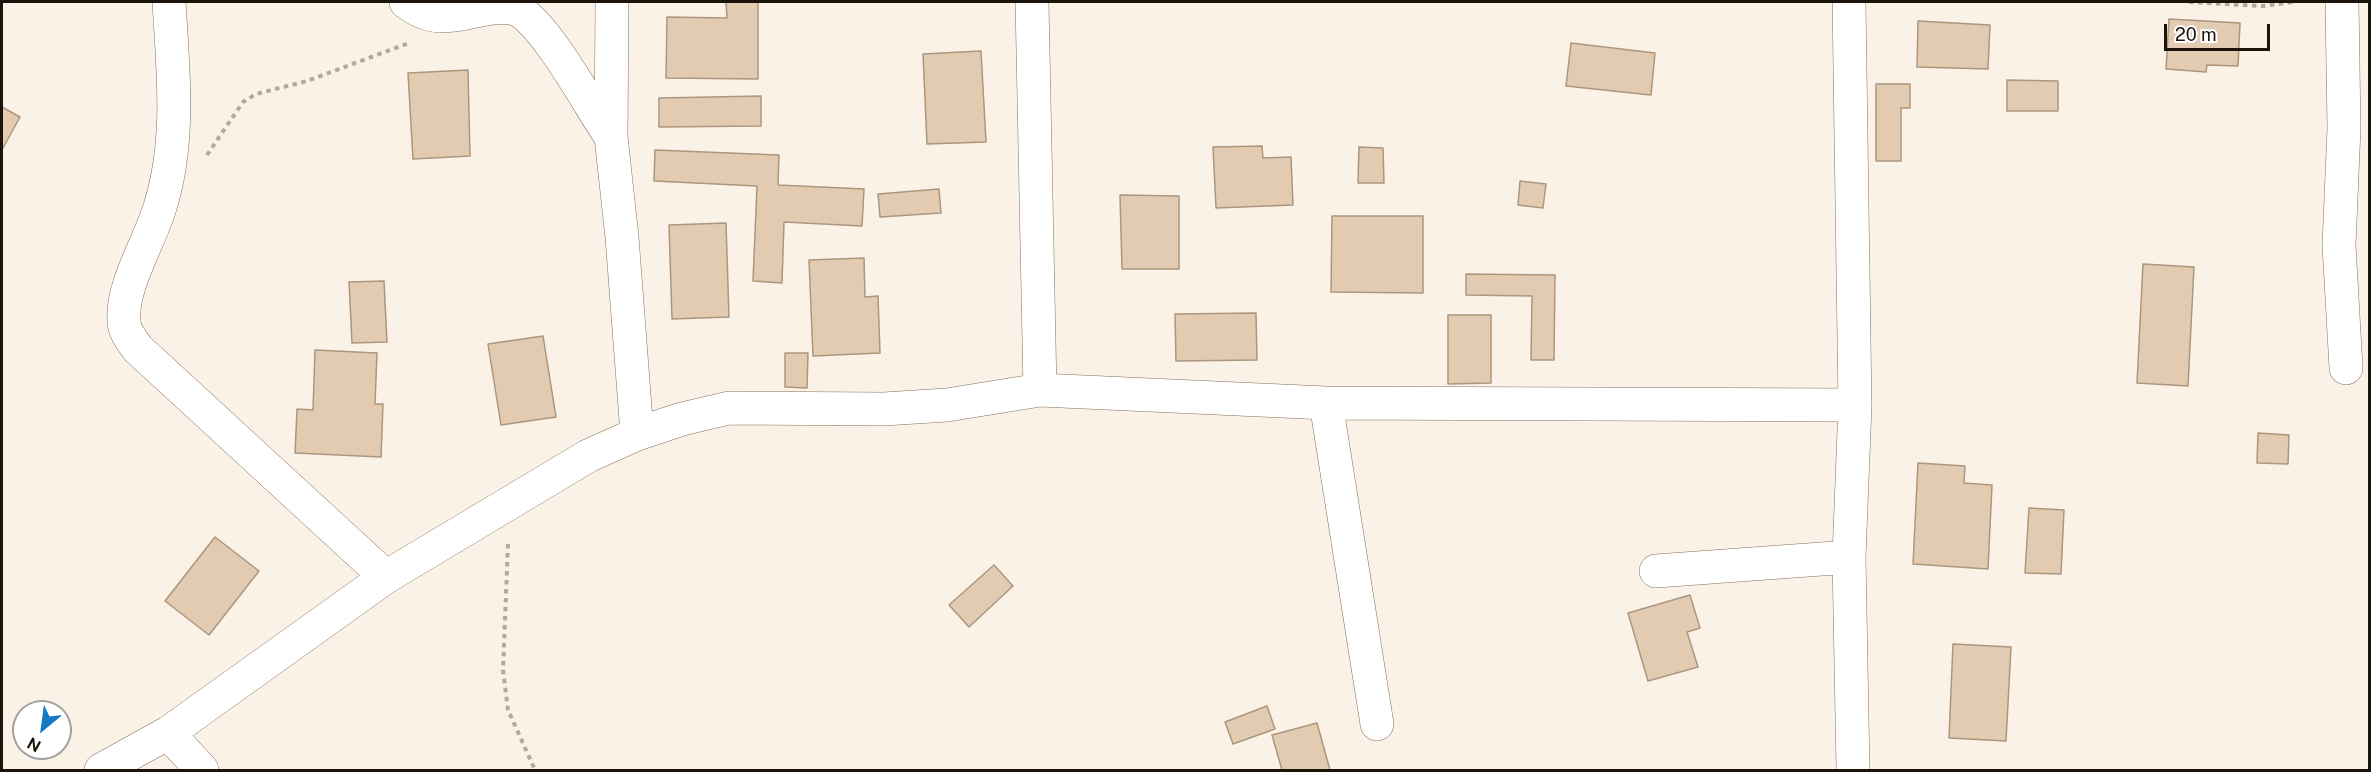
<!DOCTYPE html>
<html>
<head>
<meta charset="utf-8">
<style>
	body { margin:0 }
	#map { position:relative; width:2371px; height:772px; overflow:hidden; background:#fbf2e7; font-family:"Public Sans",sans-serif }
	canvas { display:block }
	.frame { position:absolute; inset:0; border:3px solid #1c140b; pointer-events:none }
	.north { position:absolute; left:12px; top:700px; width:60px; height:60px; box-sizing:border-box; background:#fff; border:2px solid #a4a19d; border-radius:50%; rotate:209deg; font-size:16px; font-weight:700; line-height:24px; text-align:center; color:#1c140b }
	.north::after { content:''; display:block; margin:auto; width:21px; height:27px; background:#1677c3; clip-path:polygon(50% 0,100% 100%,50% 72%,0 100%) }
	.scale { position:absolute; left:2164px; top:24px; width:106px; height:27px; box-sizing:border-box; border:3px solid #1c140b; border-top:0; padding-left:8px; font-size:18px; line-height:21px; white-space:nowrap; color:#1c140b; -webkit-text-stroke:4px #fff; paint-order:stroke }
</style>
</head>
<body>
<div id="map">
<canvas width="2371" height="772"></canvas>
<div class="frame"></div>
<div class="north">N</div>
<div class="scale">20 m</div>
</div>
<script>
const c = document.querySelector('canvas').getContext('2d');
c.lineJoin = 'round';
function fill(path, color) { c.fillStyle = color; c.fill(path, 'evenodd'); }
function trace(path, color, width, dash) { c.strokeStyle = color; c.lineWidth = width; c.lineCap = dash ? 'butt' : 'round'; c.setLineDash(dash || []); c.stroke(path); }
const building = new Path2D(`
	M726,2H758V79L666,78L667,17L727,18Z
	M2169,19L2240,23L2238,66L2207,65L2206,72L2166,69Z
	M1918,21L1990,25L1988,69L1917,67Z
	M1571,43L1655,53L1651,95L1566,86Z
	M981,51L986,142L927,144L923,54Z
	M468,70L470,156L413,159L408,73Z
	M2007,80L2058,81V111H2007Z
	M1876,84H1910V108H1901V161H1876Z
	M761,96V126L659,127V98Z
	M2,107L20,117L2,150Z
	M1262,146L1263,158L1291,157L1293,205L1216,208L1213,147Z
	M1359,147L1383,148L1384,183H1358Z
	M655,150L779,155L778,185L864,189L862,226L784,222L782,283L753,281L757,186L654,181Z
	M1520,181L1546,184L1543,208L1518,205Z
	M939,189L941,213L880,217L878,194Z
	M1120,195L1179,196V269H1122Z
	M1332,216H1423V293L1331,292Z
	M726,223L729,317L672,319L669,225Z
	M864,258L865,297L878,296L880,353L813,356L809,260Z
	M2143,264L2194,267L2188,386L2137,383Z
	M1466,274L1555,275L1554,360H1531L1532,296L1466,295Z
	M384,281L387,342L352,343L349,282Z
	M1256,313L1257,360L1176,361L1175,314Z
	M1448,315H1491V383L1448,384Z
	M543,336L556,417L501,425L488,344Z
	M315,350L377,353L375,404H383L381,457L295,453L297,409L313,410Z
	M785,353H808L807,388L785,387Z
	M2258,433L2289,435L2288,464L2257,463Z
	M1918,463L1965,466L1964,483L1992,485L1988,569L1913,564Z
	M2029,508L2064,510L2061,574L2025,573Z
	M215,537L259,571L209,635L165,601Z
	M994,565L1013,586L969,627L949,605Z
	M1690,595L1700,628L1687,632L1698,667L1648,681L1628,613Z
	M1953,644L2011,647L2006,741L1949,738Z
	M1267,706L1275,729L1233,744L1225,722Z
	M1317,723L1330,770H1282L1272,735Z`);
const path = new Path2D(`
	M2189,2L2263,6L2293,2
	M207,155L243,102L256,94L307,81L409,43
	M508,544L503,670L508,710L535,770`);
const minor = new Path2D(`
	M169,2C173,70 181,140 160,207C150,241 121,286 124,321C124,331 132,341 138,349L386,577
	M406,2C446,34 478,0 516,9C546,23 590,107 611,137
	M612,2L611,137L622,237L637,434
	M1032,2L1040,390
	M1849,2L1855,405L1849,557L1853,770
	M2342,2L2344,128L2339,245L2346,368
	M1326,403L1377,724
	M1656,571L1849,557
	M168,733L202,770
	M101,770L168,733L386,577L588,456L637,434L682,419L729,408L884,409L947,405L1040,390L1326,403L1855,405`);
fill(building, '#e3cbb2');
trace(building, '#ac967e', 1.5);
trace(minor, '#86715a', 34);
trace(path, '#b1a89e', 4, [4.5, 4.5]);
trace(minor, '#fff', 33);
</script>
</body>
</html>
